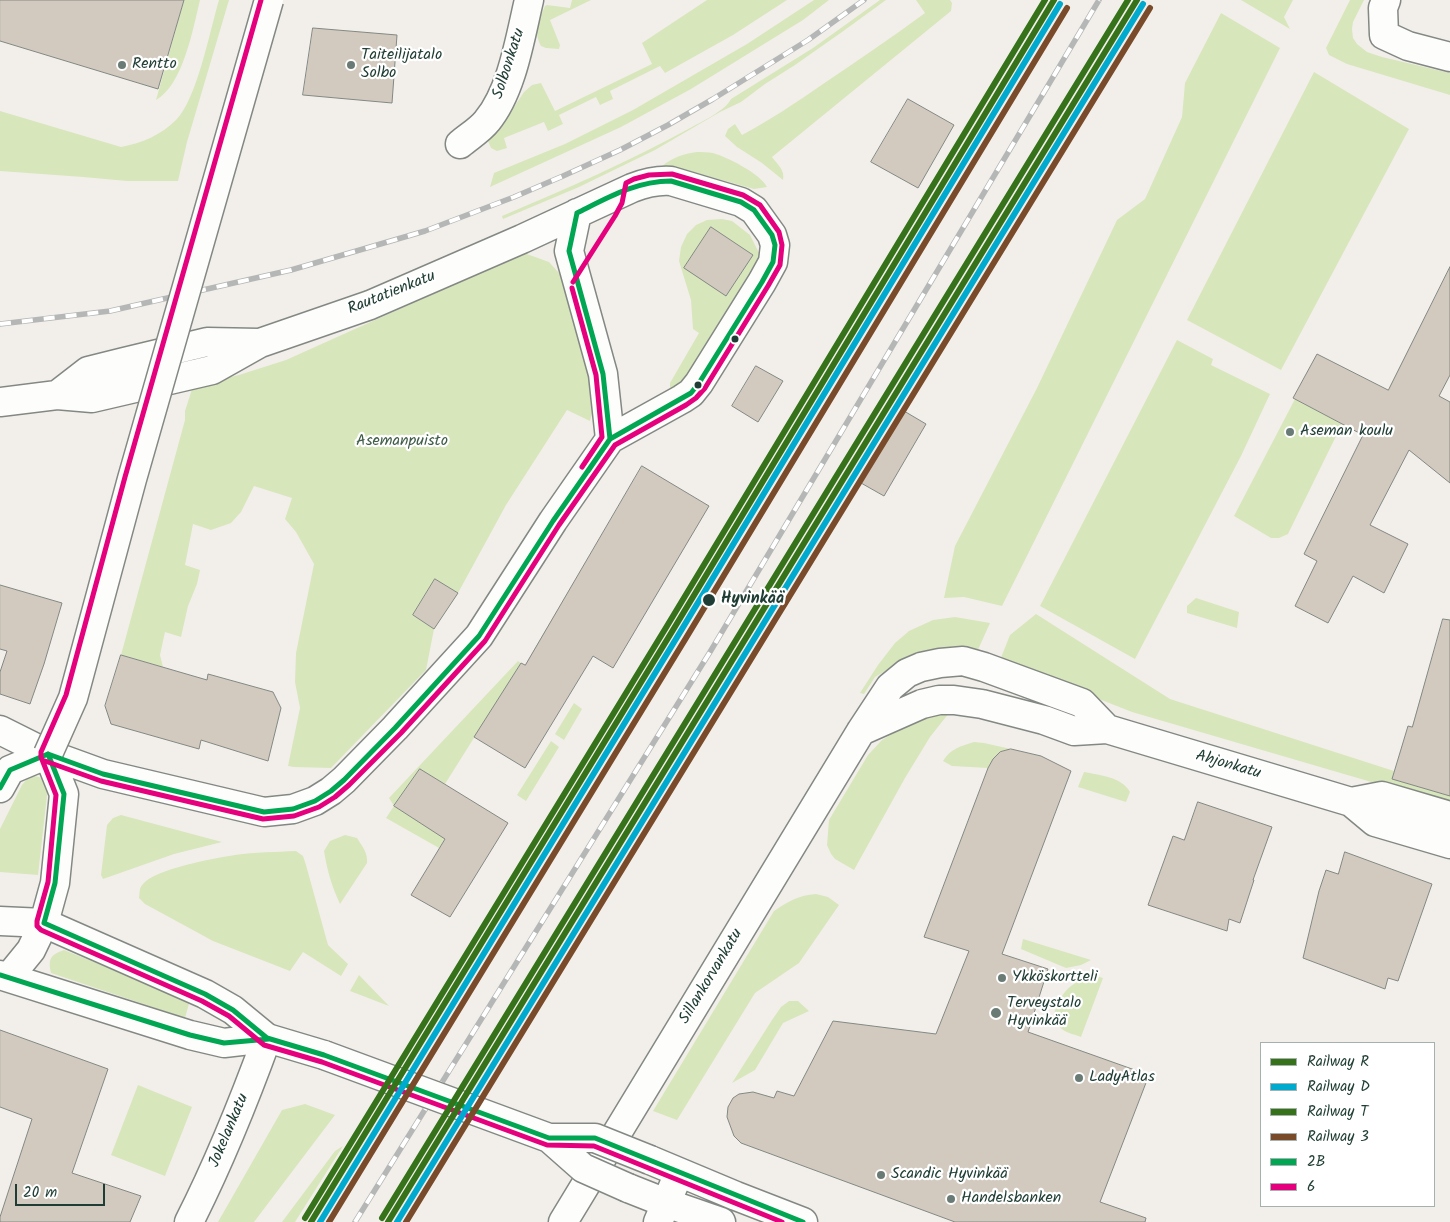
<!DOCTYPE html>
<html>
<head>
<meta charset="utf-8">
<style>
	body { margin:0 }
	#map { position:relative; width:1450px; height:1222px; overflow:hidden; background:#f2efea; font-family:Kalam,sans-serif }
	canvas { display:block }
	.legend { position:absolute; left:1260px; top:1042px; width:175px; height:165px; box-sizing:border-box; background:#fff; border:1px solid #a5b1ae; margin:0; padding:6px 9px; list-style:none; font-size:15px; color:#1f3d34 }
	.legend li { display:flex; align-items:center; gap:10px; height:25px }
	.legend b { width:25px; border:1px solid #a5b1ae }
	.scale { position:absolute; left:15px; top:1184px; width:90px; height:22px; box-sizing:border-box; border:2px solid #1f3d34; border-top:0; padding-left:6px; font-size:15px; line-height:18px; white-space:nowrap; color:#1f3d34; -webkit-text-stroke:4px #fff; paint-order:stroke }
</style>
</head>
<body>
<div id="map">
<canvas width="1450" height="1222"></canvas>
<ul class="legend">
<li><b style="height:6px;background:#357219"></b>Railway R</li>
<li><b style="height:6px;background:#00a9ce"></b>Railway D</li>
<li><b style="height:6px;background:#357219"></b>Railway T</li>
<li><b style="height:6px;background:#7a4b2a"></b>Railway 3</li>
<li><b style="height:6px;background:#00a651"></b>2B</li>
<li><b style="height:6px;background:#e5007d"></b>6</li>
</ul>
<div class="scale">20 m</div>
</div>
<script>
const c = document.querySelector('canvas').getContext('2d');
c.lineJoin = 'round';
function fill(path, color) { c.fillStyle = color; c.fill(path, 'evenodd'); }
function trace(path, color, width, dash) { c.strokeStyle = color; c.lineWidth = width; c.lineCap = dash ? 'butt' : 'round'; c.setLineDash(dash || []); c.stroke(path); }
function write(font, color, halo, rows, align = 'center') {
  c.font = font + ' Kalam,sans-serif'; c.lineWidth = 4.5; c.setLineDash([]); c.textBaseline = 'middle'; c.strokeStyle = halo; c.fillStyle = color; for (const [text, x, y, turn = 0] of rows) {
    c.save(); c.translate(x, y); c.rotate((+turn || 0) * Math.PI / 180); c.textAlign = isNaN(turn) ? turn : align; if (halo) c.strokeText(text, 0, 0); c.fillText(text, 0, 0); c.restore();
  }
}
const green = new Path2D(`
	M184,0H200C193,29 183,85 156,100Z
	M219,0H229L187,142L178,181H127L83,177L0,171V111L121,147C142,143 161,135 176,120C197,99 210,30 219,0Z
	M572,0H591L550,20L560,45L559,49L546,48L541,46C533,31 539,20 545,6L547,5L570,8Z
	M707,0H787L733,35L665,73L660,66L610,91L613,99L600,105L596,97L559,115L563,124L548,131L544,122L504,138L507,148L497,151L491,148L488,141L491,133L514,107L524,92L532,85L541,83L555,111L652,64L642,43Z
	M814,0H829L803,20L691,89L621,127L490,187L494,173L565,144L633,110L747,44Z
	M880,0H886L842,32L795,65L765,84L741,102L720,112L655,150L579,187L503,219L502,216C566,189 630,161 692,127C703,121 726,110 731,99L813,48Z
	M916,0H950L952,3L951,11L772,157C778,165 785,170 783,180L762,163L737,147L725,136L728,129L735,124L742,135C770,120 797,102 823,84C857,61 891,38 925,13Z
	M1241,0H1293L1284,17L1290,29Z
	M1350,0H1364L1353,22L1352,29L1353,38L1357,44L1367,52L1382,57L1450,73V95L1347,64L1329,55L1326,48Z
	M1221,13L1280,48L1002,606L964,597L944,598L955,546L1037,388L1117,220L1145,199L1182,117L1185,83Z
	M1314,72L1409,129L1281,370L1187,320Z
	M697,152C702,152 708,152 713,153C727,157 761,174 767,187L754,189L675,167H661C673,157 683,154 697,152Z
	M722,219L732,221L750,235L759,253L757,269L708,353L674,392L670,387V383L699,333L693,329L691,300L679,261L681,247L687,234L696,225L707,220ZM711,227L753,255L726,295Z
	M524,253L549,262L559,273L566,287L589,379L594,406L590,421L567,410L506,505L458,593L435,579L413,615L434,629L426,670L331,768L294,767L288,766L300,708L295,682L296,653L314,564L296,532L285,519L292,498L254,486L241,512L231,523L211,530L193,524L185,565L200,570L197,584L188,606L181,637L165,632L160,655L163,667L121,655L185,420V411L193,386L239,375L286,360Z
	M1177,340L1213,359L1211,365L1270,394L1241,456L1135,659L1040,606Z
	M1295,399L1342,424L1288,534L1279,538H1271L1234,516Z
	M1196,598L1239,612L1237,628L1187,613V606Z
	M1036,614L1170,699L1394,771L1392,779L1450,796V805L1132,712L1000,660L1010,635Z
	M955,617L990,623L977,652L904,660L875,677L864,694L860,693L878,665L895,643L909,631L933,620Z
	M518,661L521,663L445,784L420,769L394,806L445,838L439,848L386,818L394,806L389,798Z
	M574,703L582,709L564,740L555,734Z
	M939,713H949L930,737L905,778L854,870L835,859L831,854L827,845L829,820L868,755L882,740L913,721Z
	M551,741L559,747L526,801L517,795Z
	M974,742L984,743L1011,749C999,752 994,757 988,768L952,766L943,761C950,749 961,746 974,742Z
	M1084,772C1099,775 1122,777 1130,792L1126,802L1078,787Z
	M34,776L43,778L48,787L38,875L0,872V829L22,785L27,779Z
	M121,815L222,842L174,854L103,879L101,875L107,825L113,818Z
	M345,835L357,838C362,846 368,853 367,863L340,904C332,887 327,870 324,851L330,841Z
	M296,851L303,856L306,865L328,945L348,964L341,976L303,952L290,971L213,941L145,904L139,898C140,892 139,888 143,884C155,869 215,858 235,855C255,852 276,852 296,851Z
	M816,894L828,897L839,905L799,963L755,993L677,1120L653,1111L774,911C787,902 799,895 816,894Z
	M1023,939L1091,960L1081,965L1066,968L1021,949Z
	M64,950L190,1000L185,1018L51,973C48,959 50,955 64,950Z
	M359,975L389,1006L350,991Z
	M1093,975L1103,978L1081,1037C1067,1032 1061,1032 1053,1018C1059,994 1069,983 1093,975Z
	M789,1001H798L809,1011L783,1023L755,1070L732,1083L772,1020L781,1007Z
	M138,1085L192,1107L165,1176L111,1155Z
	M305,1104L335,1115L254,1222H218L282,1110Z
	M343,1146L295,1222H282L335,1151Z`);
const building = new Path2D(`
	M0,0H184L158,89L0,41Z
	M313,28L397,35L392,103L303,95Z
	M908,99L954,125L918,188L871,162Z
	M711,227L753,255L726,296L684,268Z
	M1450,267V375L1439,396L1450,402V483L1409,450L1370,525L1408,544L1384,593L1353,576L1328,623L1295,606L1317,561L1304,554L1363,435L1293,398L1317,354L1388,390Z
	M756,366L783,381L758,422L732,406Z
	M904,411L926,424L884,496L861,483Z
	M642,466L709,506L613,668L593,656L525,768L474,737L521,663L525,665Z
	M435,579L458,593L434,629L413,615Z
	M0,585L62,603L44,664L30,704L0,694V672L7,651L0,649Z
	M1443,619L1450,620V796L1392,779L1408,726L1412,727Z
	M121,655L207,680L208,674L273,692L281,708L268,761L201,740L199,749L111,724L105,706Z
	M1011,749L1041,756L1071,771L1002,954L1048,969L1028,1032L1149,1075L1100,1202L1146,1218L1145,1222H955L741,1143L734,1136L727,1117L728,1107L733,1098L739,1094L753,1092L774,1098L777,1091L794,1096L833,1021L936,1034L969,951L924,937L988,768L993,759L1000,752Z
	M420,769L508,823L450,917L411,895L445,839L394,806Z
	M1198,802L1272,827L1253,880H1254L1240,923L1229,919L1227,931L1148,905L1173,836L1184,840Z
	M1345,852L1432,884L1398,981L1388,978L1385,989L1303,958L1319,891L1326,870L1338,874Z
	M0,1030L108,1069L72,1173L141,1196L130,1222H0V1217L32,1119L0,1107Z`);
const minor = new Path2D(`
	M1386,0L1383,8L1384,35L1408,46L1450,57
	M460,144C468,137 480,130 487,121C512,91 520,38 529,0
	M577,213L569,251L603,374L610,439
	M57,395L88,371L124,362L207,342L259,343
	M0,402L57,395L92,398L212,370L260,343L370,305L522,239L632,188C645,183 657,180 671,181L741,202L754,210L772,235L775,245L773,262L762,282L699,383L691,393L682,399L610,439L553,521L479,636L395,728L344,780L331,791L315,801L293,809L264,812L103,774L48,754L0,730
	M0,788L10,770L48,754
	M9,977L31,950L44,923L55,883L64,794L48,754
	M189,1222C219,1163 244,1101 267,1038
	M658,1222L679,1173`);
const major = new Path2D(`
	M861,731L922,704L939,700H954L982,704L1044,720L1074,731L1107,729L1351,802L1375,822L1450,844
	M1351,802L1382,796L1450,816
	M0,921L44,923L205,994L233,1010L267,1038L324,1055
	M0,975L190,1035L224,1043L267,1038
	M650,1160L736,1196L803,1222
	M628,1188L666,1203L721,1222
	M563,1222L861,731L890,687L907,673L921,667L940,663L963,661L984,667L1082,703L1107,729`);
const rail = new Path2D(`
	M0,324L110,311L291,270L425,231L514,197L563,176L620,150L668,125L713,99L808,40L864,0
	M355,1222L710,652L1099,0`);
const minorBridge = new Path2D(`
	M48,754L73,698L132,479L269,0`);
const majorBridge = new Path2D(`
	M324,1055L549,1138H595L650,1160
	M549,1138L583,1168L628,1188`);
const bus1 = new Path2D(`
	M577,213L569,251L603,374L610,439L588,471
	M48,754L103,774L264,812L293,809L315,801L331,791L344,780L395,728L479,636L553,521L610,439L691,393L699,383L762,282L773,262L775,245L772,235L754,210L741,202L671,181C636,181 607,198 577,213
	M0,788L10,770L48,754
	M44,923L205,994L233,1010L267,1038L324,1055L549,1138H595L803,1222
	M44,923L55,883L64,794L48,754
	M0,975L190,1035L224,1043L269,1039`);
const bus2 = new Path2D(`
	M261,0L125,477L66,695L41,752V757L56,795L48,882L37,921V926L41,930L202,1001L229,1016L264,1045L322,1062L547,1145L594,1146L782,1222
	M572,288L596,375L602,437L582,467
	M45,761L101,781L263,819L294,816L319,807L335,797L349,785L401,733L485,641L559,525L615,445L686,405L696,398L705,388L768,286L780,265L782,245L779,232L760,205L743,195L672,174L649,175L634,179L626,183L622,203L615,216L573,282`);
const rail1 = new Path2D(`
	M311,1222L673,630L1054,0
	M388,1222L1137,0`);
const rail2 = new Path2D(`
	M320,1222L679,634L1060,4
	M397,1222L1143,4`);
const rail3 = new Path2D(`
	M305,1218L667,626L1045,0
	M382,1218L1128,0`);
const rail4 = new Path2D(`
	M329,1222L686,638L1067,8
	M406,1222L1150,8`);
const markers = [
	[122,65,5,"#697b74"],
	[351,65,5,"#697b74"],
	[735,339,4.5,"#1f3d34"],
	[698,385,4.5,"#1f3d34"],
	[1290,432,5,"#697b74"],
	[709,600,7,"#1f3d34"],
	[1002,978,5,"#697b74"],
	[996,1013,6,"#697b74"],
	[1079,1078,5,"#697b74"],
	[881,1175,5,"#697b74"],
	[951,1199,5,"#697b74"]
];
const poiNames = [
	["Taiteilijatalo",361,56],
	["Solbo",361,74],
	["Rentto",132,65],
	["Aseman koulu",1300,432],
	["Ykköskortteli",1012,978],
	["Terveystalo",1007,1004],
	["Hyvinkää",1007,1022],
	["LadyAtlas",1089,1078],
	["Scandic Hyvinkää",891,1175],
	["Handelsbanken",961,1199]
];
const streetNames = [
	["Solbonkatu",510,64,-72],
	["Rautatienkatu",392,294,-22],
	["Ahjonkatu",1228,766,16],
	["Sillankorvankatu",712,977,-59],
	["Jokelankatu",230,1131,-67]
];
const parkNames = [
	["Asemanpuisto",402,442]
];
const stopNames = [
	["Hyvinkää",721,600]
];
fill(green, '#d8e6bc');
fill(building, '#d2cabf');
trace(building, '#838884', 1);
trace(minor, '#838884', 31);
trace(major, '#838884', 31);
trace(minor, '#fdfdfc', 28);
trace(major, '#fdfdfc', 28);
trace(rail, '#b4b7b5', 5.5);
trace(rail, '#fff', 4, [11]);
trace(minorBridge, '#838884', 31, []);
trace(majorBridge, '#838884', 31, []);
trace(minorBridge, '#fdfdfc', 28);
trace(majorBridge, '#fdfdfc', 28);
trace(bus1, '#00a651', 5);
trace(bus2, '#e5007d', 5);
trace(rail1, '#357219', 6);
trace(rail2, '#00a9ce', 6);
trace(rail3, '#357219', 6);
trace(rail4, '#7a4b2a', 6);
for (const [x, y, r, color] of markers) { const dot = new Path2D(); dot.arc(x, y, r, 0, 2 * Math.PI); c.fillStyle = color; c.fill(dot); trace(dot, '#fff', 2); }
write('16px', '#1f3d34', '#fff', poiNames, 'left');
write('16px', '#1f3d34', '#fff', streetNames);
write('16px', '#405d48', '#fff', parkNames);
write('bold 16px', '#1f3d34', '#fff', stopNames, 'left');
</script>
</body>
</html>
